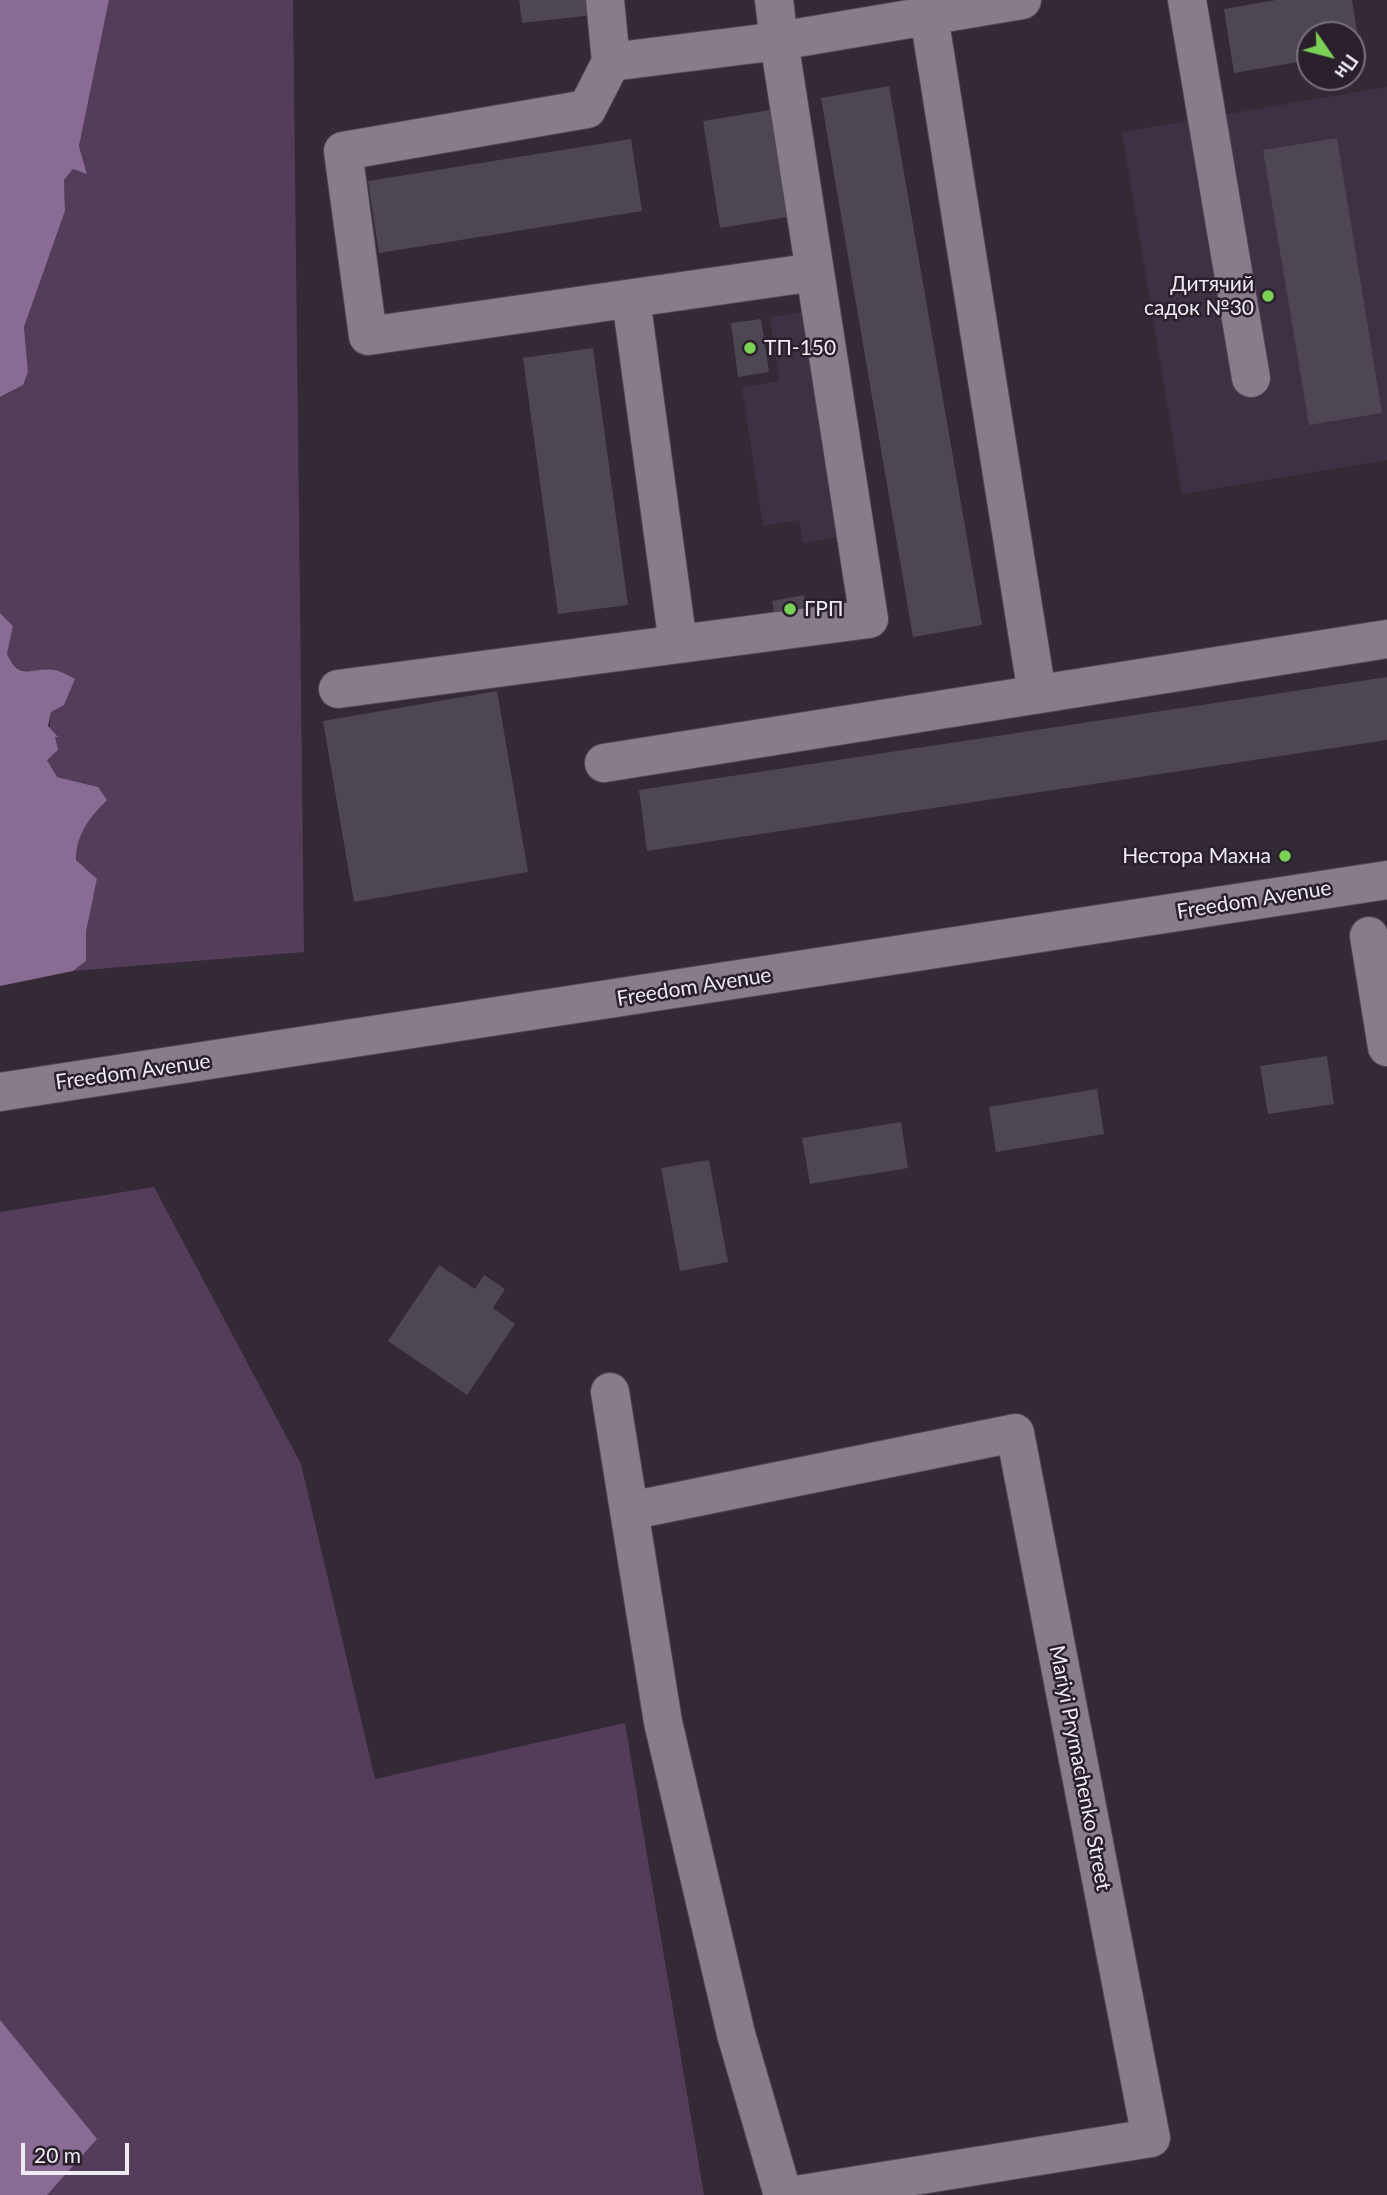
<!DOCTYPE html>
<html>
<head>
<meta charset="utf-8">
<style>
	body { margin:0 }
	#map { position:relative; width:1387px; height:2195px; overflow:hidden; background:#332a36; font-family:Lato,sans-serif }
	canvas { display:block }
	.north { position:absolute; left:1296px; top:21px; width:70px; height:70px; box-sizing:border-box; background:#29202c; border:2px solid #79717b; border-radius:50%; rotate:125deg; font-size:19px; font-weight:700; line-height:28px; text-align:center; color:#f0eaf2 }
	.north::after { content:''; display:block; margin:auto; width:24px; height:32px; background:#7bd156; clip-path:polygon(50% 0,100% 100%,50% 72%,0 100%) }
	.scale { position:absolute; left:21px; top:2143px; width:108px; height:32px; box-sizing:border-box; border:4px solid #f0eaf2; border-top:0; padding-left:9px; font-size:21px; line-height:24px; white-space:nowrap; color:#f0eaf2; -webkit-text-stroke:5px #29202c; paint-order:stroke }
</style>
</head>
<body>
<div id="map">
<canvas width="1387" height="2195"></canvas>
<div class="north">Пн</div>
<div class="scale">20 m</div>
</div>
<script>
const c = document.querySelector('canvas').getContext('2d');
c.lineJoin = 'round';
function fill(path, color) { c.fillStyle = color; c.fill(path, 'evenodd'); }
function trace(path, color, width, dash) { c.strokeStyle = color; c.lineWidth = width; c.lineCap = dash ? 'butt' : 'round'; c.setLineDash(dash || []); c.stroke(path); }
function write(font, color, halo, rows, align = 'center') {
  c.font = font + ' Lato,sans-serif'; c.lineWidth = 5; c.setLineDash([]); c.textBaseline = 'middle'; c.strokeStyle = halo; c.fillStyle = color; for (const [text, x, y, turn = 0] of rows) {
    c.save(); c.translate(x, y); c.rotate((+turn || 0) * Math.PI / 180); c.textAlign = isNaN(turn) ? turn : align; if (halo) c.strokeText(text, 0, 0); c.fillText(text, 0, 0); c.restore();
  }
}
const built = new Path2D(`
	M1387,87V460L1182,494L1122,132Z
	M805,312L838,537L803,543L799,520L763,526L742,387L779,381L770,317Z`);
const green = new Path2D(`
	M109,0H293L304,952L73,971L86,961V932L97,879L76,860V847L98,787L57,777L47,760L54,670C32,672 18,677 7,654L13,626L0,613V397L11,392L28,372L24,327L65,211L64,180L73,169L87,173L79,146Z
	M154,1187L301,1464L375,1779L625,1723L704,2195H0V1212Z`);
const water = new Path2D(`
	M0,0H109L79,146L87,174L73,169L64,180L65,211L24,327L28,372L23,385L0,397Z
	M0,613L13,626L7,654C20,682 31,667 54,670C61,671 69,676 75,679L64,705L51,712L48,726L58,737H55L58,750L47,760L57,777L98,787L107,800C90,817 76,834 76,860L97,879L86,932V961L73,971L0,986Z
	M0,2020L97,2139L47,2195H0Z`);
const building = new Path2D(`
	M519,0H591L593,15L522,23Z
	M1276,0H1352L1360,51L1352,53V35H1310V60L1234,73L1224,9Z
	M889,86L982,625L913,637L821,98Z
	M770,110L788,217L720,228L703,121Z
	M1337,138L1382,413L1309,425L1263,150Z
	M631,139L642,211L379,253L368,181Z
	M761,319L769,372L738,377L731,323Z
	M593,348L628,605L558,614L523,358Z
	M804,595L808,617L776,623L772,601Z
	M1387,677V740L647,851L639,790Z
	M497,691L528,872L354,902L323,721Z
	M1327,1056L1334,1104L1268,1114L1260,1066Z
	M1097,1089L1104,1134L996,1152L989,1107Z
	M901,1122L908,1168L810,1184L802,1138Z
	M709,1160L728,1262L680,1271L661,1168Z
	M439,1265L475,1289L484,1275L505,1289L493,1308L515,1324L467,1395L388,1341Z`);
const minor = new Path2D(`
	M605,0L611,62L779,41L774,0
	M1187,0L1251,378
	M929,16L1037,694
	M611,62L587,109L343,151L368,336L815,272
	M631,299L678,644
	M338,689L869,619L779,41L1022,0
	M604,763L1387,639
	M1369,936L1387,1047
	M0,1092L1387,880
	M610,1392L663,1722L736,2034L783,2195
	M629,1511L1015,1433L1151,2138L796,2195`);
const markers = [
	[1268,296,7,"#7bd156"],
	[750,348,7,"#7bd156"],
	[790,609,7,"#7bd156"],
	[1285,856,7,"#7bd156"]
];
const poiNames = [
	["Дитячий",1254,284],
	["садок №30",1254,308],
	["ТП-150",764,348,"left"],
	["ГРП",804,609,"left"],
	["Нестора Махна",1271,856]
];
const streetNames = [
	["Freedom Avenue",1254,900,-9],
	["Freedom Avenue",694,987,-9],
	["Freedom Avenue",133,1072,-8],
	["Mariyi Prymachenko Street",1080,1768,79]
];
fill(built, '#3e3143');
fill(green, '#543d5b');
fill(water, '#896b93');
fill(building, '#4f4653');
trace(minor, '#4e4650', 40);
trace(minor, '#867c8a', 38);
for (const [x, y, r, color] of markers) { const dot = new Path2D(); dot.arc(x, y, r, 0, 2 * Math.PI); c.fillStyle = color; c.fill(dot); trace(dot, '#29202c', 2.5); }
write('21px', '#f0eaf2', '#29202c', poiNames, 'right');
write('21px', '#f0eaf2', '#29202c', streetNames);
</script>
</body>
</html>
